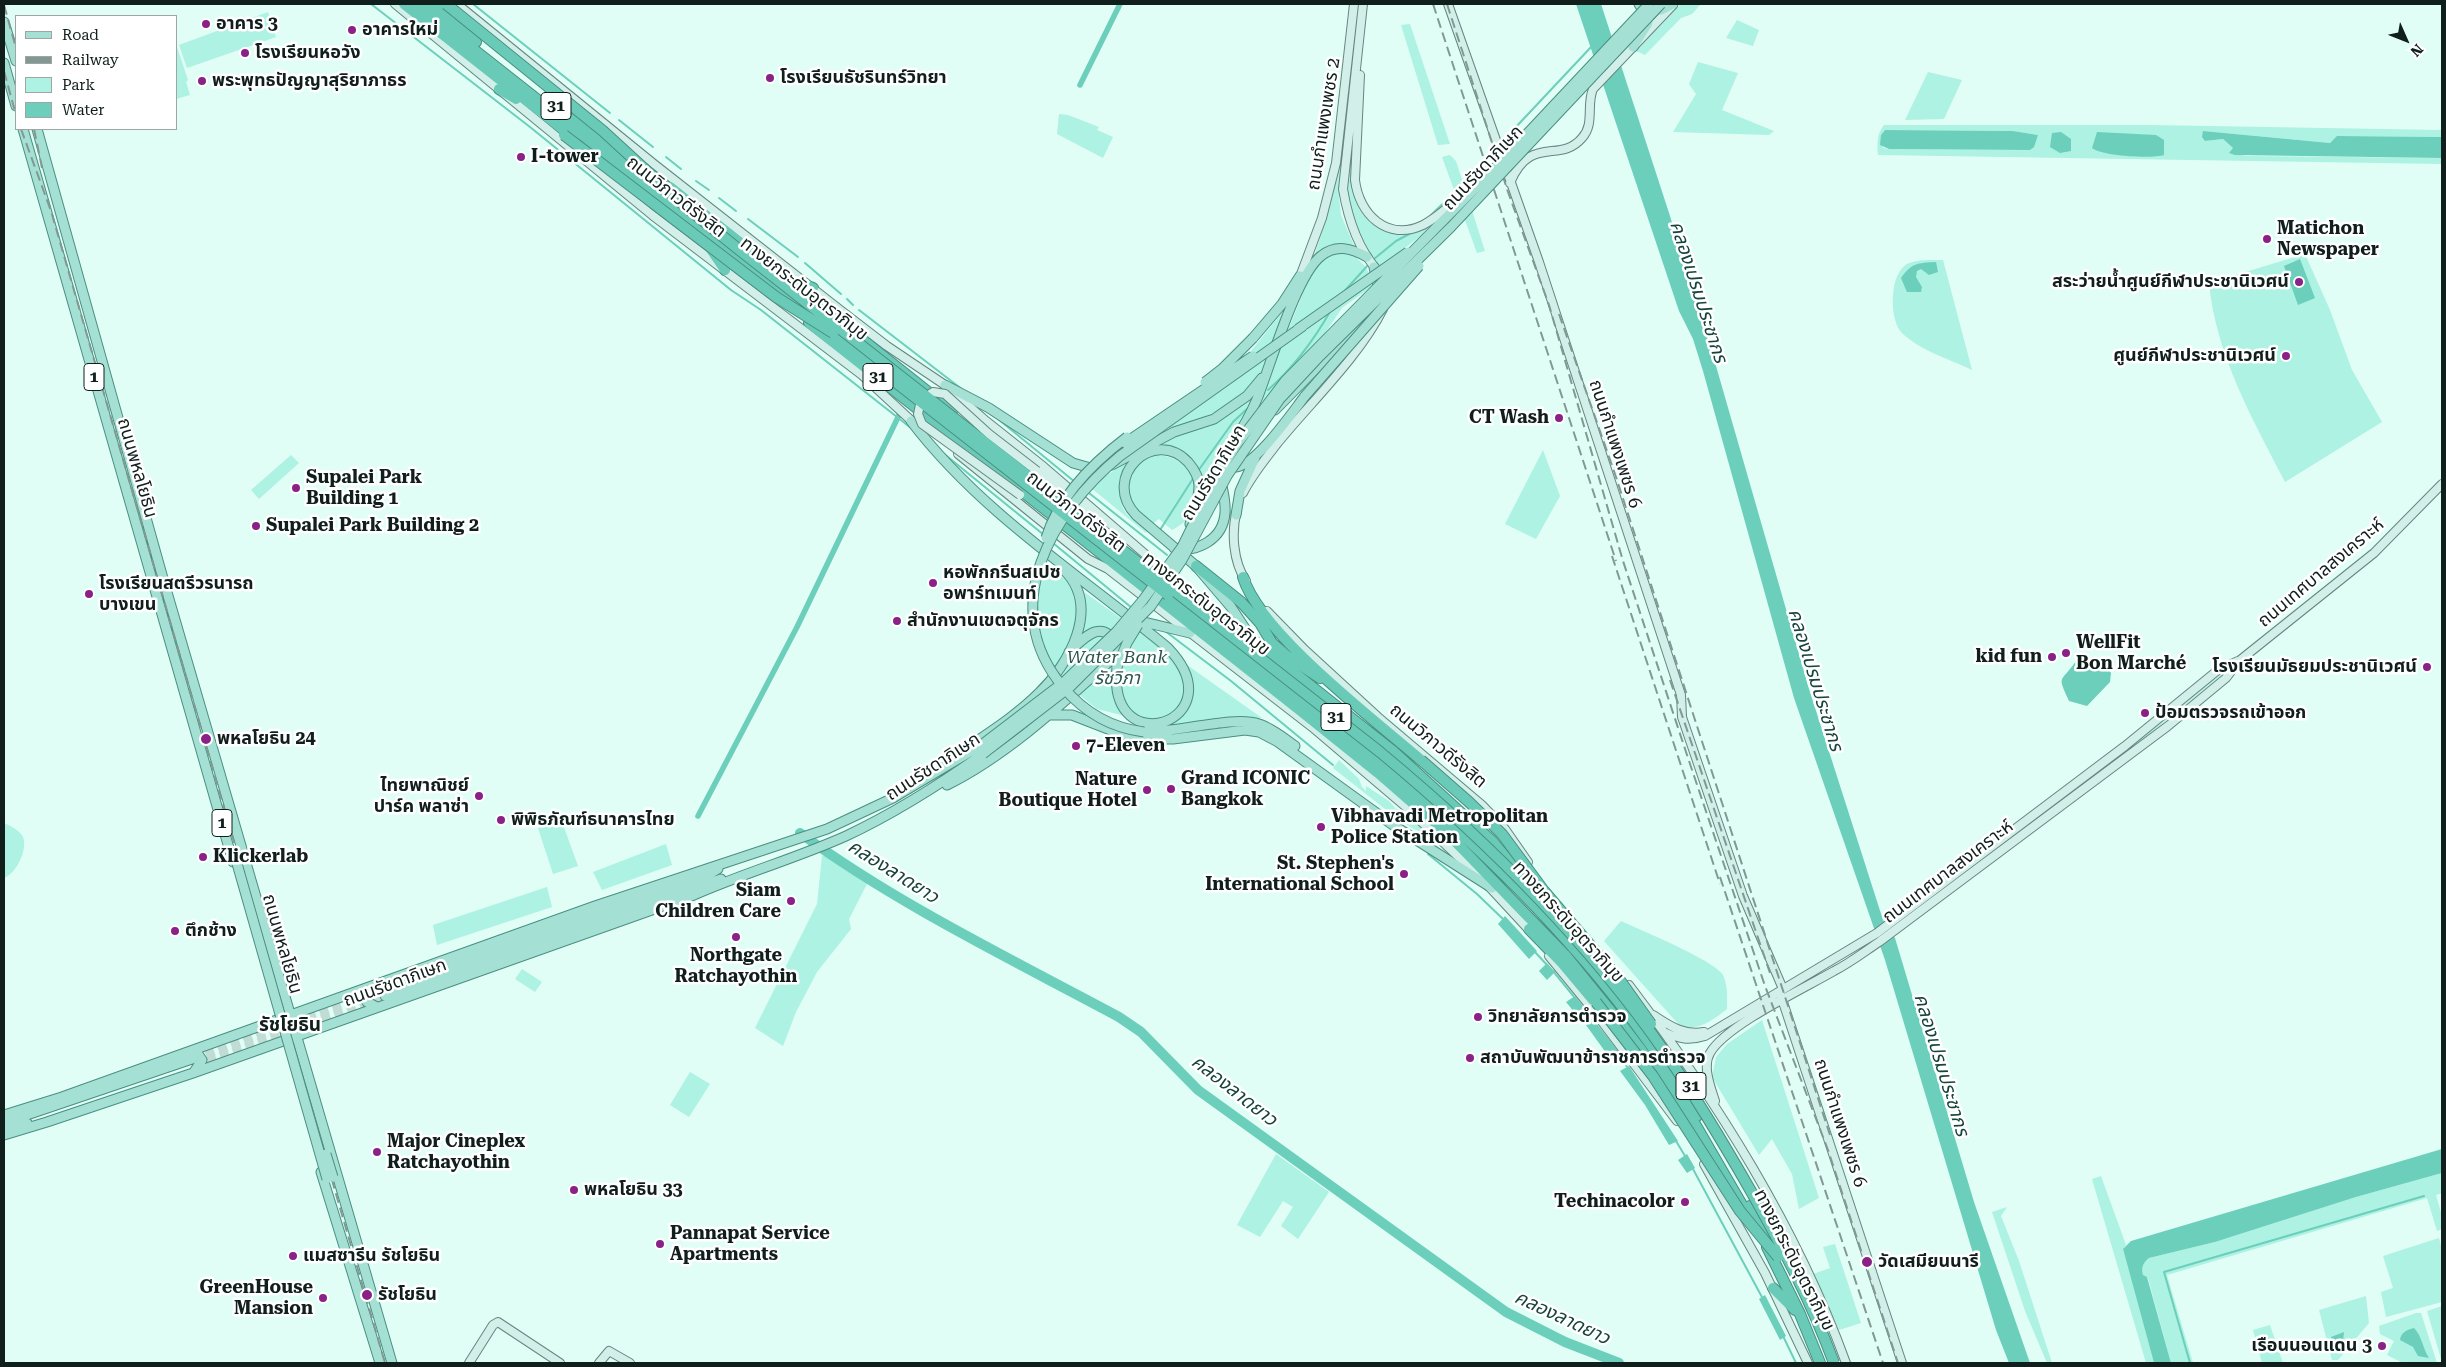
<!DOCTYPE html>
<html>
<head>
<meta charset="utf-8">
<style>
	body { margin:0 }
	#map { position:relative; width:2446px; height:1367px; overflow:hidden; background:#e0fdf6; font-family:"Roboto Serif",serif }
	canvas { display:block }
	.frame { position:absolute; inset:0; border:5px solid #111f1c; pointer-events:none }
	.legend { position:absolute; left:15px; top:15px; width:162px; height:115px; box-sizing:border-box; background:#fff; border:1px solid #a0a5a4; margin:0; padding:6px 9px; list-style:none; font-size:15px; color:#111f1c }
	.legend li { display:flex; align-items:center; gap:10px; height:25px }
	.legend b { width:25px; border:1px solid #a0a5a4 }
	.north { position:absolute; left:2381px; top:15px; width:50px; height:50px; -webkit-text-stroke:4px #fff; paint-order:stroke; rotate:134deg; font-size:14px; font-weight:700; line-height:20px; text-align:center; color:#111f1c }
	.north::after { content:''; display:block; margin:auto; width:18px; height:22px; background:#111f1c; clip-path:polygon(50% 0,100% 100%,50% 72%,0 100%) }
</style>
</head>
<body>
<div id="map">
<canvas width="2446" height="1367"></canvas>
<div class="frame"></div>
<ul class="legend">
<li><b style="height:6px;background:#a5e0d4"></b>Road</li>
<li><b style="height:6px;background:#829893"></b>Railway</li>
<li><b style="height:14px;background:#adf2e2"></b>Park</li>
<li><b style="height:14px;background:#6bcfbb"></b>Water</li>
</ul>
<div class="north">N</div>
</div>
<script>
const c = document.querySelector('canvas').getContext('2d');
c.lineJoin = 'round';
function fill(path, color) { c.fillStyle = color; c.fill(path, 'evenodd'); }
function trace(path, color, width, dash) { c.strokeStyle = color; c.lineWidth = width; c.lineCap = dash ? 'butt' : 'round'; c.setLineDash(dash || []); c.stroke(path); }
function write(font, color, halo, rows, align = 'center') {
  c.font = font + ' "Roboto Serif","Noto Sans Thai",serif'; c.lineWidth = 5; c.setLineDash([]); c.textBaseline = 'middle'; c.strokeStyle = halo; c.fillStyle = color; for (const [text, x, y, turn = 0] of rows) {
    c.save(); c.translate(x, y); c.rotate((+turn || 0) * Math.PI / 180); c.textAlign = isNaN(turn) ? turn : align; if (halo) c.strokeText(text, 0, 0); c.fillText(text, 0, 0); c.restore();
  }
}
const green = new Path2D(`
	M1358,4H1360L1354,73L1341,168L1339,198L1341,215L1355,248L1313,259C1343,177 1350,90 1358,4Z
	M1681,4H1701L1692,14L1681,18L1645,55L1636,51Z
	M268,12L276,37L187,68L179,45Z
	M1737,20L1759,30L1753,46L1726,38Z
	M1410,24L1450,144L1438,145L1401,25Z
	M176,44L188,80L186,82L190,95L176,99Z
	M1698,62L1738,73L1722,110L1774,131L1769,135L1673,132L1696,94L1689,84Z
	M1928,72L1962,80L1944,119L1905,120Z
	M1357,96L1353,186C1358,207 1369,225 1392,230C1403,233 1421,225 1431,223L1423,234L1379,268C1367,247 1353,227 1347,203C1342,181 1354,121 1357,96Z
	M1059,114L1068,115L1099,127L1097,130L1113,137L1103,158L1057,134Z
	M1884,125H2149L2442,130V137L2338,136L2330,143L2203,131L2205,141L2223,139L2233,148L2230,153L2246,156L2442,158V164L1880,155H1878C1877,144 1877,133 1884,125ZM1885,130L2013,131L2038,135L2030,150L1889,149L1883,148L1881,135Z
	M1450,155L1456,161L1485,251L1477,253L1442,157Z
	M1340,252C1359,255 1368,267 1374,285L1342,308L1321,339L1263,402L1262,393L1311,274C1319,262 1326,256 1340,252Z
	M2305,254L2330,310L2352,370L2382,422L2285,482C2252,418 2216,355 2209,283Z
	M1943,260L1972,370C1948,358 1920,351 1901,332C1889,318 1889,271 1909,263C1919,259 1933,260 1943,260Z
	M1285,309L1264,371L1249,390L1235,403L1197,420L1169,429V426L1231,383L1234,366L1251,351Z
	M1256,393C1248,415 1235,434 1224,454C1210,480 1200,517 1172,530L1159,519L1151,525L1128,501C1127,461 1153,441 1187,467L1192,460L1146,450C1141,453 1134,456 1130,460C1119,472 1117,501 1126,513C1132,520 1142,525 1148,530L1146,533L1090,487L1146,448L1237,409Z
	M1543,450L1560,496L1536,539L1505,524Z
	M291,455L299,463L259,499L251,490Z
	M1044,571L1057,573L1262,718L1231,717L1166,726L1097,709L1060,679L1051,665L1037,631L1034,606Z
	M2226,671L2142,740L2066,796L2065,795L2204,686Z
	M1339,760L1359,779L1362,787L1366,791V786L1389,801L1396,809L1405,811L1450,851L1399,820L1333,768Z
	M2049,807L2051,810L1893,928L1892,926Z
	M561,819L578,866L553,874L538,828Z
	M4,823C11,826 19,830 23,837C28,850 16,874 4,878Z
	M666,844L672,865L602,890L593,872Z
	M826,855L868,882L849,919L851,929L817,972L796,1012L783,1046L755,1028L817,904L822,856Z
	M547,887L552,907L437,945L433,925Z
	M1621,921C1640,930 1714,960 1723,975C1728,985 1727,999 1727,1009C1712,1021 1699,1031 1680,1026L1604,941Z
	M522,969L542,982L535,992L515,979Z
	M1762,1020L1819,1198L1799,1209L1792,1174L1772,1139L1759,1155L1712,1077L1716,1057L1727,1044Z
	M690,1072L710,1084L689,1117L670,1105Z
	M1276,1154L1329,1192L1298,1239L1281,1226L1293,1207L1283,1201L1260,1237L1237,1225Z
	M2442,1173V1193L2436,1195L2442,1216V1229L2437,1231L2427,1198L2167,1275L2193,1363H2171L2148,1278L2143,1275C2141,1267 2143,1263 2149,1258L2215,1242L2356,1197Z
	M2101,1176L2126,1245L2123,1249L2154,1363H2146L2092,1179Z
	M2007,1207L2001,1216L2019,1261L2052,1363H2047L2025,1311L1992,1212Z
	M2439,1238L2442,1250V1302L2386,1317L2381,1292L2393,1288L2383,1256Z
	M1835,1244L1861,1323L1839,1330L1813,1274L1830,1268L1823,1247Z
	M2366,1296L2369,1323L2338,1360H2332L2319,1310Z
	M2442,1306V1362L2427,1311Z
	M2416,1313H2421L2437,1363H2403L2387,1355L2394,1341L2380,1334L2379,1326Z
	M2270,1325L2283,1363H2262L2253,1330Z`);
const water = new Path2D(`
	M1576,4H1601L1670,216L1716,366L1809,689L1883,920L1895,938L1974,1202L2030,1363H2009L1996,1330L1885,960L1794,698L1703,371L1693,339L1679,311Z
	M1885,130L2013,131L2038,135L2034,147L2030,150L1889,149L1880,145L1881,135Z
	M2203,131L2330,143L2337,136L2442,137V158L2235,155L2229,153L2233,148L2223,139L2205,141L2202,137Z
	M2061,132L2071,139V151L2060,153L2050,147L2052,133Z
	M2097,132L2156,135L2164,140V155C2151,159 2102,156 2092,148Z
	M2300,259L2315,298L2298,305L2284,266Z
	M1936,262L1938,272L1929,275L1921,269L1917,271L1916,277L1922,287L1921,292H1907L1901,278C1912,263 1917,263 1936,262Z
	M2076,661L2107,668L2111,673L2110,682L2087,706L2069,701C2057,674 2060,684 2076,661Z
	M1505,916L1537,951L1529,959L1498,924Z
	M1547,963L1555,972L1547,980L1539,971Z
	M1575,996L1588,1012L1580,1019L1566,1002Z
	M1594,1020L1622,1056L1614,1064L1586,1025Z
	M1629,1066L1678,1141L1669,1145L1645,1105L1620,1071Z
	M2442,1149V1173L2356,1197L2215,1242L2149,1258C2143,1263 2141,1267 2143,1275L2147,1277L2171,1363H2154L2123,1249L2131,1241Z
	M1687,1154L1695,1168L1687,1173L1678,1160Z
	M1765,1295L1786,1336L1780,1340L1759,1299Z
	M2414,1328C2422,1336 2423,1349 2429,1358L2418,1356L2413,1347L2400,1340C2401,1332 2407,1330 2414,1328Z
	M2344,1332L2343,1341L2331,1343V1337Z`);
const stream = new Path2D(`
	M371,4L530,127L731,290L761,310L911,428
	M473,4L610,113
	M619,120L653,147
	M1515,128L1592,46
	M666,157L681,169
	M696,181L709,190
	M719,198L736,211
	M1429,217L1458,189
	M748,219L798,257
	M1374,259L1396,241L1413,232
	M805,263L841,294
	M1340,296L1369,264
	M847,299L853,305
	M859,310L963,390
	M1268,390C1294,367 1314,340 1331,310
	M998,419L1075,482
	M943,453L1044,535
	M1198,471L1233,422L1249,407
	M1089,493L1167,555
	M1160,530L1194,477
	M1053,543L1132,608
	M1165,631L1231,681L1333,765
	M1428,854L1477,894L1505,921
	M1534,951L1548,966
	M1553,971L1575,998
	M1586,1012L1593,1022
	M1620,1058L1628,1068
	M1676,1141L1685,1156
	M1693,1169L1763,1299
	M1783,1336L1796,1363
	M2190,1363L2164,1272L2424,1196`);
const canal = new Path2D(`
	M1080,85L1120,4
	M698,816L797,627L901,411`);
const river = new Path2D(`
	M800,833C899,905 1011,959 1119,1017L1141,1032L1198,1090L1506,1312L1565,1342L1619,1363`);
const primaryTunnel = new Path2D(`
	M193,1059L382,990
	M195,1066L385,996`);
const secondary = new Path2D(`
	M395,4L652,215L862,375L916,425
	M457,4L654,164L835,306L887,346L945,385L986,421L1044,467L1195,597
	M1363,4L1343,189C1348,219 1357,247 1377,270
	M1448,4L1539,262L1681,695L1682,717L1743,896L1783,989
	M1355,180L1360,75
	M1510,183C1530,134 1560,164 1582,138C1595,124 1586,105 1593,89L1673,5
	M1298,282L1322,218L1336,163L1354,4
	M958,454L1088,559L1108,569L1312,727L1406,807L1483,880L1532,933
	M1037,471L1093,515
	M1243,493C1252,475 1264,461 1276,445C1310,403 1359,357 1383,309
	M1237,510C1231,532 1233,562 1246,581
	M1267,611L1305,650L1378,717L1482,805L1505,829L1528,862
	M1549,956L1594,1011L1677,1121
	M1629,985C1717,1101 1796,1226 1846,1363
	M1781,996L1902,1363
	M1653,1015C1669,1025 1683,1036 1704,1032
	M1664,1032C1679,1039 1689,1041 1705,1036L1877,933L2125,746L2218,670L2238,661
	M1715,1101C1711,1088 1702,1067 1710,1053C1726,1025 1805,988 1834,971C1850,963 1864,952 1879,942L2168,726L2226,678L2239,661L2374,553L2442,484
	M1704,1164L1765,1273L1808,1363
	M469,1363L493,1325L498,1322L560,1363
	M599,1363L609,1351L630,1363`);
const primary = new Path2D(`
	M1650,11L1661,10L1673,4
	M4,22L16,61
	M1633,47L1648,23L1646,15L1639,4
	M4,63L16,106
	M23,129L233,862
	M37,129L164,582L392,1363
	M1374,267L1379,291
	M1253,338L1282,304L1300,276
	M945,385L989,408L1073,463L1094,469L1112,465L1174,432L1214,419L1247,396L1262,378
	M1275,410L1366,318L1375,306
	M911,421C980,512 1081,576 1168,648C1238,721 1106,765 1117,667
	M1231,446C1241,431 1250,416 1257,399C1270,367 1296,275 1321,256C1336,244 1351,248 1367,257
	M1233,450L1232,464L1236,467C1257,464 1291,414 1305,396
	M1236,515L1240,491L1255,458
	M1190,524C1194,512 1199,499 1199,486C1199,477 1194,469 1188,462C1154,426 1100,477 1136,515L1196,566L1231,607L1252,639
	M1174,548C1198,553 1223,539 1225,513C1226,502 1223,492 1221,481
	M1136,620L1190,633
	M1047,715H1072L1121,734L1149,739H1173L1245,730L1259,732L1278,742L1393,825L1492,888
	M1144,732C1176,733 1234,715 1259,724C1272,728 1284,738 1295,746
	M965,749C990,732 1017,715 1039,693C1069,664 1101,608 1065,571
	M947,785C1006,756 1062,704 1111,660L1117,652L1118,646C1102,617 1085,637 1069,652
	M369,987L364,998L367,1002L377,1007
	M382,990L708,875L718,869
	M385,996L552,936L721,879
	M189,1052L198,1054L202,1060L194,1072
	M4,1115L62,1097L595,906L827,829L893,798L980,746
	M9,1121L192,1059
	M4,1128L27,1123
	M4,1135L47,1122L193,1073L694,895C744,873 797,858 846,836C895,813 939,785 983,754
	M321,1172L380,1363`);
const highway = new Path2D(`
	M404,4L574,138
	M416,4L808,313
	M428,4L476,42
	M439,4L453,15
	M499,89L516,99
	M573,119L649,178
	M670,187L952,411
	M710,248L725,270
	M798,283L813,288
	M809,323L1302,712L1378,773L1448,834L1566,956L1626,1030L1688,1112L1749,1217
	M827,328L889,377
	M1196,566L1241,602L1260,623L1272,643L1287,656L1320,678
	M1243,577C1260,633 1375,720 1421,760
	M1177,589L1253,640L1394,752L1493,842L1520,875
	M1168,595C1364,746 1569,899 1697,1116
	M1529,929L1562,963L1593,1000
	M1750,1206L1772,1246
	M1767,1247L1800,1314L1820,1363
	M1773,1288L1795,1310`);
const rail = new Path2D(`
	M1433,4L1616,561
	M1447,4L1508,192L1549,305L1623,561L1688,758L1765,986L1828,1150L1898,1363
	M4,5L16,48
	M4,71L16,115
	M21,129L51,211L385,1363
	M34,129L42,168
	M1559,314L1616,477L1830,1135
	M1612,556L1720,884
	M1670,680L1770,973
	M1720,877L1883,1363`);
const secondaryBridge = new Path2D(`
	M1355,180C1359,214 1387,242 1423,225C1440,216 1455,201 1469,189
	M1020,495L922,424L918,414L921,400L933,392L945,394L989,434L1037,471`);
const primaryBridge = new Path2D(`
	M1298,329L1408,252
	M1205,382L1223,368L1253,338
	M1305,396L1419,266
	M1125,443L1253,356
	M1046,538C1059,496 1094,462 1127,437
	M1117,667L1127,643L1138,625
	M1144,732C1112,728 1084,712 1063,687C996,607 1052,512 1120,456L1303,326
	M980,746L1065,681L1117,631L1143,600L1182,547L1218,474L1237,444L1285,381L1493,170L1649,4
	M983,754L1070,687L1151,606L1182,560L1227,476L1280,399L1320,356L1451,227L1661,4
	M234,853L327,1179
	M326,1154L333,1177`);
const highwayBridge = new Path2D(`
	M446,4L603,131L686,207L737,248L1380,752C1485,839 1586,939 1664,1051C1696,1097 1724,1144 1752,1193C1784,1250 1811,1301 1834,1363
	M564,135L776,297L833,333
	M889,377L1168,595
	M1421,760L1469,802L1502,834L1544,891L1619,979L1651,1024
	M1596,1002L1653,1076L1740,1211L1778,1257`);
const markers = [
	[206,24,5,"#892187"],
	[352,30,5,"#892187"],
	[245,53,5,"#892187"],
	[770,78,5,"#892187"],
	[202,81,5,"#892187"],
	[521,157,5,"#892187"],
	[2267,239,5,"#892187"],
	[2299,282,5,"#892187"],
	[2286,356,5,"#892187"],
	[1559,418,5,"#892187"],
	[296,488,5,"#892187"],
	[256,526,5,"#892187"],
	[933,583,5,"#892187"],
	[89,594,5,"#892187"],
	[897,621,5,"#892187"],
	[2066,653,5,"#892187"],
	[2052,657,5,"#892187"],
	[2427,667,5,"#892187"],
	[2145,713,5,"#892187"],
	[206,739,6,"#892187"],
	[1076,746,5,"#892187"],
	[1171,789,5,"#892187"],
	[1147,790,5,"#892187"],
	[479,796,5,"#892187"],
	[501,820,5,"#892187"],
	[1321,827,5,"#892187"],
	[203,857,5,"#892187"],
	[1404,874,5,"#892187"],
	[791,901,5,"#892187"],
	[175,931,5,"#892187"],
	[736,937,5,"#892187"],
	[1478,1017,5,"#892187"],
	[1470,1058,5,"#892187"],
	[377,1152,5,"#892187"],
	[574,1190,5,"#892187"],
	[1685,1202,5,"#892187"],
	[660,1244,5,"#892187"],
	[293,1256,5,"#892187"],
	[1867,1262,6,"#892187"],
	[367,1295,6,"#892187"],
	[323,1298,5,"#892187"],
	[2382,1346,5,"#892187"]
];
const shields = [
	[556,106,30],
	[94,377,20],
	[878,377,30],
	[1336,717,30],
	[222,823,20],
	[1691,1086,30]
];
const shieldNames = [
	["31",556,106],
	["1",94,377],
	["31",878,377],
	["31",1336,717],
	["1",222,823],
	["31",1691,1086]
];
const poiNames = [
	["อาคาร 3",216,24],
	["อาคารใหม่",362,30],
	["โรงเรียนหอวัง",255,53],
	["โรงเรียนธัชรินทร์วิทยา",780,78],
	["พระพุทธปัญญาสุริยาภาธร",212,81],
	["I-tower",531,157],
	["Matichon",2277,229],
	["Newspaper",2277,250],
	["สระว่ายน้ำศูนย์กีฬาประชานิเวศน์",2289,282,"right"],
	["ศูนย์กีฬาประชานิเวศน์",2276,356,"right"],
	["CT Wash",1549,418,"right"],
	["Supalei Park",306,478],
	["Building 1",306,499],
	["Supalei Park Building 2",266,526],
	["หอพักกรีนสเปซ",943,573],
	["อพาร์ทเมนท์",943,594],
	["โรงเรียนสตรีวรนารถ",99,584],
	["บางเขน",99,605],
	["สำนักงานเขตจตุจักร",907,621],
	["WellFit",2076,643],
	["Bon Marché",2076,664],
	["kid fun",2042,657,"right"],
	["โรงเรียนมัธยมประชานิเวศน์",2417,667,"right"],
	["ป้อมตรวจรถเข้าออก",2155,713],
	["พหลโยธิน 24",217,739],
	["7-Eleven",1086,746],
	["Grand ICONIC",1181,779],
	["Bangkok",1181,800],
	["Nature",1137,780,"right"],
	["Boutique Hotel",1137,801,"right"],
	["ไทยพาณิชย์",469,786,"right"],
	["ปาร์ค พลาซ่า",469,807,"right"],
	["Vibhavadi Metropolitan",1331,817],
	["Police Station",1331,838],
	["พิพิธภัณฑ์ธนาคารไทย",511,820],
	["Klickerlab",213,857],
	["St. Stephen's",1394,864,"right"],
	["International School",1394,885,"right"],
	["Siam",781,891,"right"],
	["Children Care",781,912,"right"],
	["ตึกช้าง",185,931],
	["Northgate",736,956,"center"],
	["Ratchayothin",736,977,"center"],
	["วิทยาลัยการตำรวจ",1488,1017],
	["สถาบันพัฒนาข้าราชการตำรวจ",1480,1058],
	["Major Cineplex",387,1142],
	["Ratchayothin",387,1163],
	["พหลโยธิน 33",584,1190],
	["Techinacolor",1675,1202,"right"],
	["Pannapat Service",670,1234],
	["Apartments",670,1255],
	["แมสซารีน รัชโยธิน",303,1256],
	["วัดเสมียนนารี",1878,1262],
	["GreenHouse",313,1288,"right"],
	["Mansion",313,1309,"right"],
	["รัชโยธิน",378,1295],
	["เรือนนอนแดน 3",2372,1346,"right"]
];
const streetNames = [
	["ถนนกำแพงเพชร 2",1324,124,-81],
	["ถนนรัชดาภิเษก",1483,168,-47],
	["ถนนวิภาวดีรังสิต",676,197,38],
	["ทางยกระดับอุตราภิมุข",804,289,38],
	["ถนนกำแพงเพชร 6",1615,444,72],
	["ถนนพหลโยธิน",137,468,74],
	["ถนนรัชดาภิเษก",1214,473,-59],
	["ถนนวิภาวดีรังสิต",1076,512,38],
	["ถนนเทศบาลสงเคราะห์",2321,573,-40],
	["ทางยกระดับอุตราภิมุข",1206,604,38],
	["ถนนวิภาวดีรังสิต",1438,746,40],
	["ถนนรัชดาภิเษก",933,767,-33],
	["ถนนเทศบาลสงเคราะห์",1948,872,-37],
	["ทางยกระดับอุตราภิมุข",1568,922,48],
	["ถนนพหลโยธิน",282,944,74],
	["ถนนรัชดาภิเษก",395,983,-20],
	["ถนนกำแพงเพชร 6",1840,1123,72],
	["ทางยกระดับอุตราภิมุข",1794,1260,63]
];
const parkNames = [
	["Water Bank",1117,658],
	["รัชวิภา",1117,679]
];
const waterNames = [
	["คลองเปรมประชากร",1698,292,72],
	["คลองเปรมประชากร",1815,680,73],
	["คลองลาดยาว",893,872,32],
	["คลองเปรมประชากร",1941,1065,73],
	["คลองลาดยาว",1234,1091,38],
	["คลองลาดยาว",1562,1318,25]
];
const neighbourhoodNames = [
	["รัชโยธิน",290,1025]
];
fill(green, '#adf2e2');
fill(water, '#6bcfbb');
trace(stream, '#6bcfbb', 2);
trace(canal, '#6bcfbb', 5.5);
trace(river, '#6bcfbb', 10);
trace(primaryTunnel, '#c1dcd5', 9, [9, 4.5]);
trace(secondary, '#65867e', 10);
trace(primary, '#4a8f81', 11);
trace(highway, '#4a8f81', 12);
trace(secondary, '#d2efe9', 8);
trace(primary, '#a5e0d4', 9);
trace(highway, '#69cbb7', 10);
trace(rail, '#829893', 2, [10, 5]);
trace(secondaryBridge, '#65867e', 10, []);
trace(primaryBridge, '#4a8f81', 11, []);
trace(highwayBridge, '#4a8f81', 12, []);
trace(secondaryBridge, '#d2efe9', 8);
trace(primaryBridge, '#a5e0d4', 9);
trace(highwayBridge, '#69cbb7', 10);
for (const [x, y, r, color] of markers) { const dot = new Path2D(); dot.arc(x, y, r, 0, 2 * Math.PI); c.fillStyle = color; c.fill(dot); trace(dot, '#fff', 2); }
for (const [x, y, w] of shields) { const box = new Path2D(); box.roundRect(x - w / 2, y - 13.5, w, 27, 4); c.fillStyle = '#fff'; c.fill(box); trace(box, '#111f1c', 1); }
write('bold 16px', '#111f1c', null, shieldNames);
write('bold 18px', '#111f1c', '#fff', poiNames, 'left');
write('18px', '#111f1c', '#fff', streetNames);
write('italic 18px', '#29564d', '#fff', parkNames);
write('italic 19px', '#17443c', '#fff', waterNames);
write('bold 19px', '#111f1c', '#fff', neighbourhoodNames);
</script>
</body>
</html>
